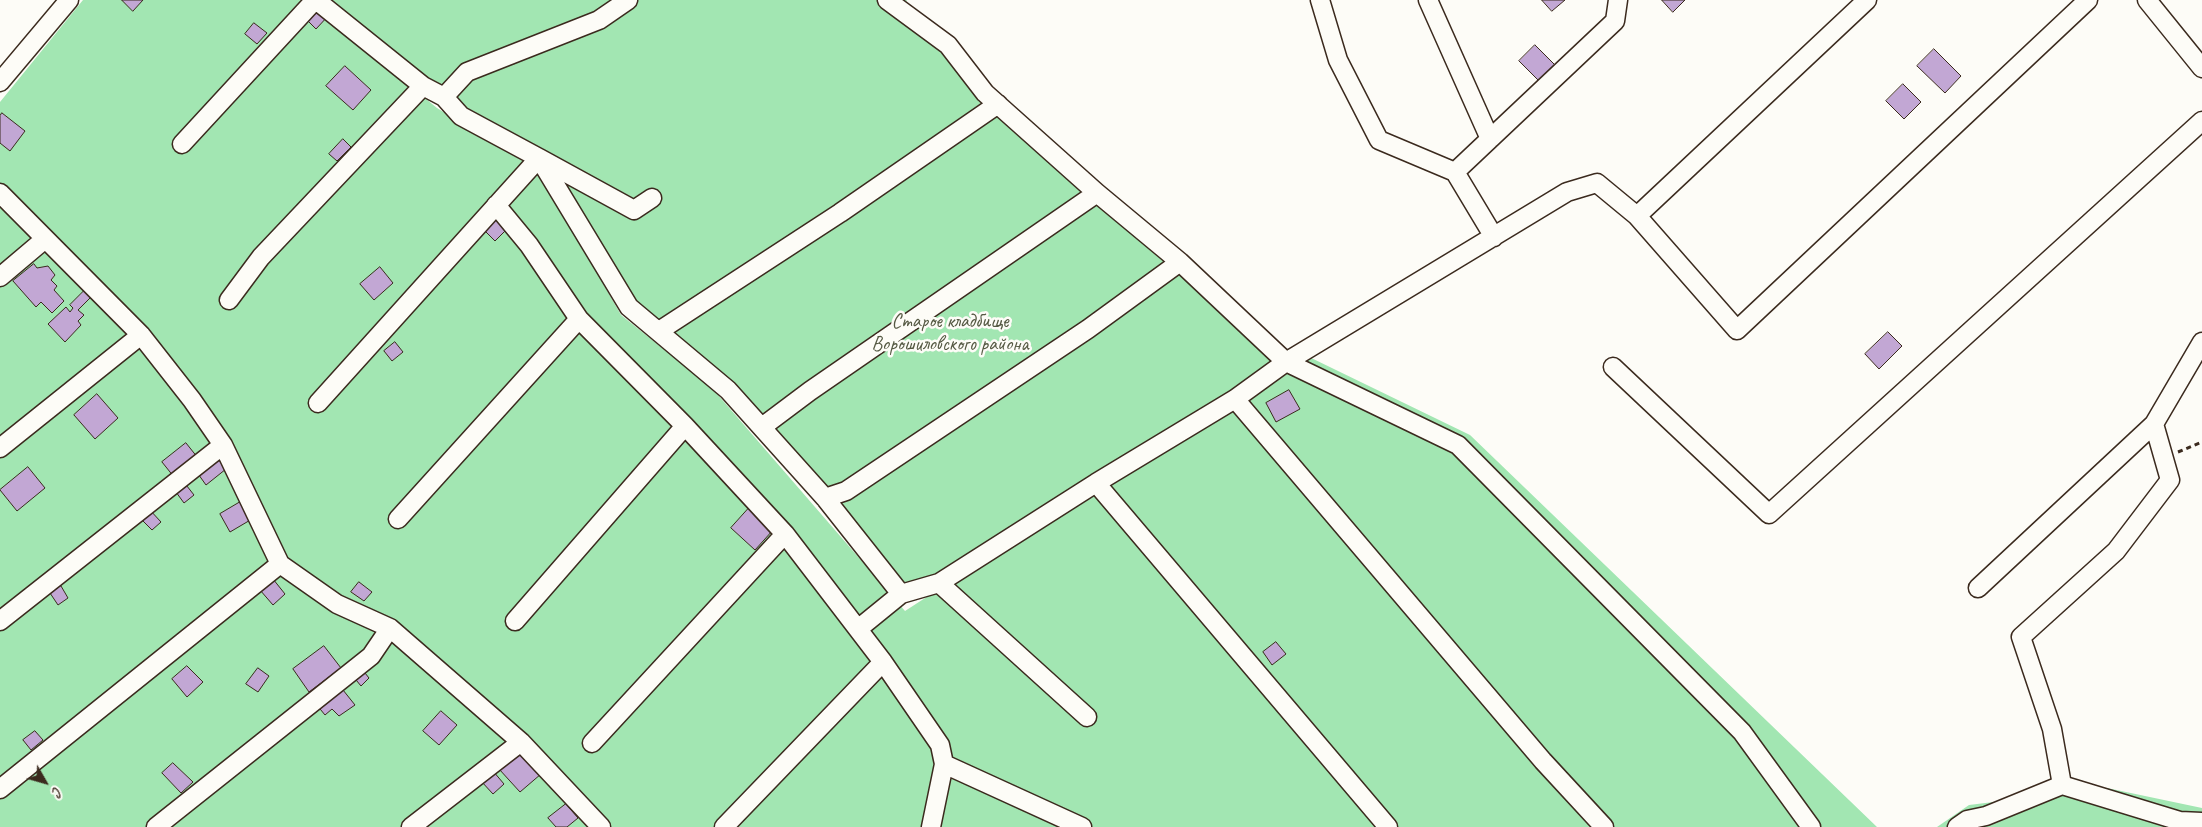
<!DOCTYPE html>
<html>
<head>
<meta charset="utf-8">
<style>
	body { margin:0 }
	#map { position:relative; width:2202px; height:827px; overflow:hidden; background:#fdfcf7; font-family:Caveat,sans-serif }
	canvas { display:block }
	.north { position:absolute; left:20px; top:757px; width:50px; height:50px; -webkit-text-stroke:4px #fdfcf7; paint-order:stroke; rotate:128deg; font-size:14px; font-weight:700; line-height:20px; text-align:center; color:#3b2a1e }
	.north::after { content:''; display:block; margin:auto; width:18px; height:22px; background:#3b2a1e; clip-path:polygon(50% 0,100% 100%,50% 72%,0 100%) }
</style>
</head>
<body>
<div id="map">
<canvas width="2202" height="827"></canvas>
<div class="north">С</div>
</div>
<script>
const c = document.querySelector('canvas').getContext('2d');
c.lineJoin = 'round';
function fill(path, color) { c.fillStyle = color; c.fill(path, 'evenodd'); }
function trace(path, color, width, dash) { c.strokeStyle = color; c.lineWidth = width; c.lineCap = dash ? 'butt' : 'round'; c.setLineDash(dash || []); c.stroke(path); }
function write(font, color, halo, rows, align = 'center') {
  c.font = font + ' Caveat,sans-serif'; c.lineWidth = 5; c.setLineDash([]); c.textBaseline = 'middle'; c.strokeStyle = halo; c.fillStyle = color; for (const [text, x, y, turn = 0] of rows) {
    c.save(); c.translate(x, y); c.rotate((+turn || 0) * Math.PI / 180); c.textAlign = isNaN(turn) ? turn : align; if (halo) c.strokeText(text, 0, 0); c.fillText(text, 0, 0); c.restore();
  }
}
const green = new Path2D(`
	M83,0H305L437,108L539,171L621,315L712,388L905,611L1303,354L1470,435L1877,827H0V102Z
	M316,0H907L899,13L945,47L1283,362L936,580L904,588L728,385L633,307L544,156L462,113Z
	M2107,788L2202,808V827H1937L1969,805Z`);
const building = new Path2D(`
	M122,0H143L133,11Z
	M1542,0H1565L1552,11Z
	M1662,0H1685L1673,12Z
	M317,5L329,15L316,29L305,18Z
	M254,23L267,33L257,44L245,34Z
	M1535,45L1557,67L1541,83L1519,61Z
	M1934,49L1961,76L1945,93L1917,66Z
	M345,66L371,90L353,110L326,86Z
	M1903,84L1921,102L1904,119L1886,101Z
	M2,113L25,131L10,151L0,143V116Z
	M343,139L351,147L337,161L329,154Z
	M493,216L507,229L495,241L482,228Z
	M34,264L37,268L48,266L55,275L51,280L57,286L54,290L64,301L52,313L41,302L36,307L13,281Z
	M380,267L393,283L374,300L360,284Z
	M86,289L92,296L78,310L84,315L78,321L81,325L65,342L48,324L66,307L70,312L73,308L70,305Z
	M1888,332L1902,346L1879,369L1865,354Z
	M395,342L403,352L392,361L384,351Z
	M1289,390L1300,409L1276,422L1266,403Z
	M97,394L118,418L95,439L74,415Z
	M186,443L198,458L174,477L162,462Z
	M215,455L226,469L206,485L196,471Z
	M28,467L45,488L17,511L0,490Z
	M183,481L194,495L184,503L173,488Z
	M242,501L252,519L230,532L220,514Z
	M749,508L773,530L755,550L731,528Z
	M149,509L161,522L152,530L139,517Z
	M273,579L285,594L273,605L260,590Z
	M359,582L372,592L364,601L351,592Z
	M61,586L68,598L58,605L50,593Z
	M1276,642L1286,654L1272,665L1263,652Z
	M324,646L341,668L309,692L293,669Z
	M187,666L203,682L187,697L172,679Z
	M258,668L269,676L258,692L246,684Z
	M361,668L369,678L361,686L352,675Z
	M343,690L355,705L339,716L332,709L325,715L316,704L331,698Z
	M441,711L457,725L439,745L423,731Z
	M35,731L43,740L31,750L23,740Z
	M521,752L541,774L520,792L499,769Z
	M173,763L193,782L181,793L162,773Z
	M493,771L504,784L493,794L481,781Z
	M566,804L578,818L567,827H556L548,818Z`);
const path = new Path2D(`
	M2178,452L2202,442`);
const minor = new Path2D(`
	M316,0L423,86L444,97L461,116L539,158L318,403
	M887,0L948,45L985,93L1097,193L1180,262L1286,362L1458,445L1742,732L1811,827
	M1320,0L1338,60L1379,140L1455,172
	M1428,0L1490,139
	M1867,0L1637,216L1737,330L2088,0
	M2147,0L2202,68
	M0,82L69,0
	M444,97L467,72L599,20L628,0
	M182,144L315,0
	M0,193L141,335L192,400L223,445L280,564L337,604L390,628L521,742L601,827
	M652,198L634,210L539,158L629,307L728,390L825,498L901,594
	M496,205L529,245L579,319L685,426L785,534L883,662L940,745L944,764L931,827
	M1494,237L1455,172L1615,21L1618,0
	M0,277L45,239
	M229,300L261,257L423,86
	M659,331L840,213L998,104
	M1613,367L1769,514L2202,121
	M1235,399L1543,761L1604,827
	M762,427L810,391L1097,193
	M0,448L141,335
	M1096,483L1388,827
	M825,498L846,491L1088,329L1180,262
	M398,519L579,319
	M939,583L1087,717
	M1978,588L2154,424
	M0,621L223,445
	M515,621L685,426
	M858,629L901,594L939,583L1096,483L1235,399L1286,362L1567,192L1597,183L1637,216
	M592,743L785,534
	M944,764L1082,827
	M2062,785L2052,729L2021,637L2116,551L2170,480L2154,424L2202,342
	M0,789L280,564
	M156,827L371,656L390,628
	M411,827L521,742
	M724,827L883,662
	M1957,827L1967,820L1986,816L2062,785L2180,821L2202,822`);
const parkNames = [
	["Старое кладбище",950,322],
	["Ворошиловского района",950,345]
];
fill(green, '#a2e6b2');
fill(building, '#c2a7d4');
trace(building, '#3b2a1e', 1);
trace(minor, '#3b2a1e', 21);
trace(path, '#3b2a1e', 3, [5, 4]);
trace(minor, '#fdfcf7', 18);
write('20px', '#555943', '#fdfcf7', parkNames);
</script>
</body>
</html>
